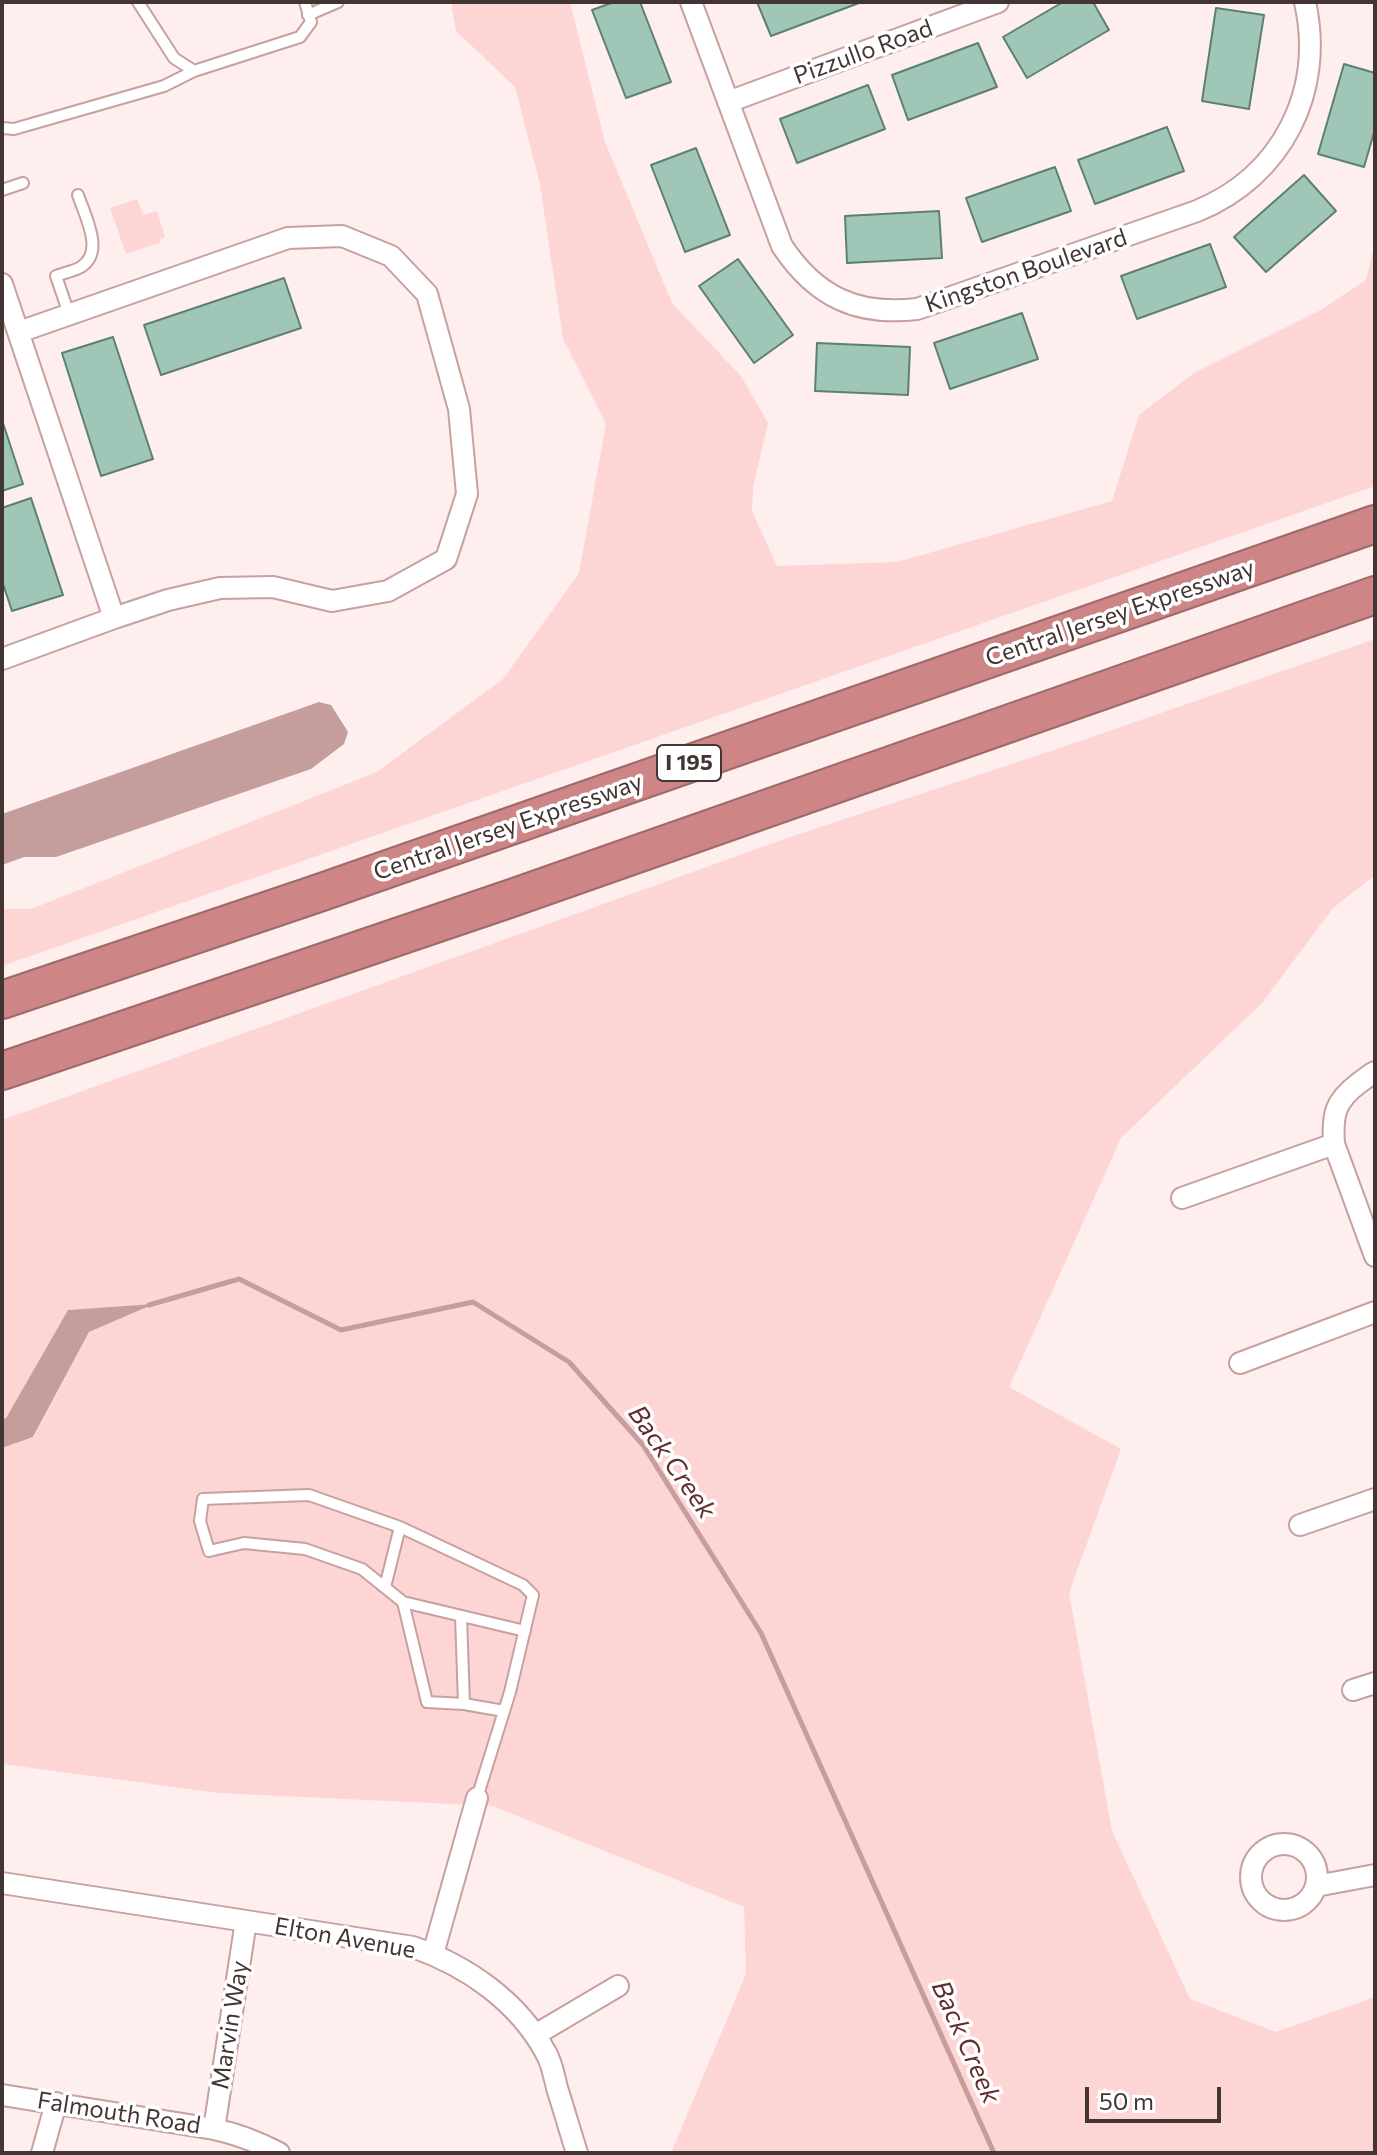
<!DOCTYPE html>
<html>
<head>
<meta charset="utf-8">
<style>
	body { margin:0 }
	#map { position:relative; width:1377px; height:2155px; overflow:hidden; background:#feeeed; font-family:Commissioner,sans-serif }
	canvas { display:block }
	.frame { position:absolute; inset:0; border:4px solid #443535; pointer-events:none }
	.scale { position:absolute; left:1085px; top:2087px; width:136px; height:36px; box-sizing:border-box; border:4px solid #443535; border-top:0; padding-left:10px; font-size:24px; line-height:28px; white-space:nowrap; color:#443535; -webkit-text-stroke:6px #fff; paint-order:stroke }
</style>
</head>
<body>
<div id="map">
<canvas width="1377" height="2155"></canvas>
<div class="frame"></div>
<div class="scale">50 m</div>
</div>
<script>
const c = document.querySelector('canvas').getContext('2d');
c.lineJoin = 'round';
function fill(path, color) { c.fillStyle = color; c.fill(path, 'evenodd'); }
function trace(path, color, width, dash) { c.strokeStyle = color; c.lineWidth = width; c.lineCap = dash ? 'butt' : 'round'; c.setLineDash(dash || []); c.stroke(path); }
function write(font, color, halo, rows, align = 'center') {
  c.font = font + ' Commissioner,sans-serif'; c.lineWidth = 7; c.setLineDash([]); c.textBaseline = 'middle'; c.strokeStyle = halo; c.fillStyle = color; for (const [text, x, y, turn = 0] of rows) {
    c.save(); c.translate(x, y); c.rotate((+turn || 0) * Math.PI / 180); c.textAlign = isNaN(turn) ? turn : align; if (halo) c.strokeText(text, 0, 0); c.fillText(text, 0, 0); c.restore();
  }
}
const green = new Path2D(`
	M451,2H570L605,142L672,303L741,376L768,423L753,487L752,511L777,566L897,562L1112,501L1139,415L1194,373L1319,311L1366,280L1375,242V486L2,966V909H31L377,772L503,679L579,573L606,424L563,339L540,184L515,87L456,31Z
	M137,199L143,215L157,211L165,237L160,239L161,242L126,254L110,208Z
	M1375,639V875L1333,908L1262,1003L1121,1138L1009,1387L1121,1449L1069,1593L1112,1831L1190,1999L1276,2032L1375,1997V2153H671L746,1974L744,1907L493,1806L219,1793L2,1764V1448L34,1437L89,1332L151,1305L68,1310L6,1418L2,1420V1120L790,837L1054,750Z`);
const water = new Path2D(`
	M319,702L331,705L348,732L344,744L311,769L56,857H24L2,865V814Z
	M154,1304L89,1332L33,1437L2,1448V1420L6,1418L68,1310Z`);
const stream = new Path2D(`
	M149,1305L239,1279L341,1330L473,1302L569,1362L643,1445L761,1633L994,2153`);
const building = new Path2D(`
	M614,2H640L671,82L626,98L592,10Z
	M757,2H858L859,3L771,36Z
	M1063,2H1093L1109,30L1027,78L1003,37Z
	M1216,8L1264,15L1249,109L1202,101Z
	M978,43L997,87L908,120L892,75Z
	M1344,64L1375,73V129L1364,167L1318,154Z
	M868,85L885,129L797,163L780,119Z
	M1167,127L1184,171L1095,204L1078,160Z
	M696,148L730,235L685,252L651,165Z
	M1055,167L1071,211L982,242L966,198Z
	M1304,175L1336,211L1266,272L1234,237Z
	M939,211L942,258L847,263L845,216Z
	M1210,244L1226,287L1137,319L1121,276Z
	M738,259L793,335L754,363L699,286Z
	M284,278L301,328L161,375L144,325Z
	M1022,313L1038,359L950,389L934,343Z
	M113,337L153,459L101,476L62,353Z
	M817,343L910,347L908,395L815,391Z
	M2,420L23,484L2,491Z
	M31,498L63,595L12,611L2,581V508Z`);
const service = new Path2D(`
	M138,2L174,58L194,71L300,37L311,22L305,2
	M308,15L338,2
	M2,128L14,129L164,86L194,71
	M2,190L23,183
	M69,314L56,276C64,273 74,271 81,267C105,252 85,216 78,195
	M385,1587L400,1527
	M403,1602L525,1631
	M461,1616L464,1704
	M477,1798L510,1692L533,1595L523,1585L400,1527L309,1495L203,1499L200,1521L209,1551L244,1543L305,1549L362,1569L403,1602L427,1702L464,1704L504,1711`);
const minor = new Path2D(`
	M691,2L782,246C816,297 857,316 917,309L1197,211C1282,176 1325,92 1305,2
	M728,102L998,2
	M2,284L114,618L2,659
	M19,332L288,238L342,236L391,256L427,294L459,409L467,494L446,559L388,591L332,601L273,587L220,588L168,600L114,618
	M1375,1072C1369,1075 1365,1079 1359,1083C1335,1101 1332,1114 1334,1144L1375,1256
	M1182,1198L1334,1144
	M1240,1363L1375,1312
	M1300,1525L1375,1499
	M1353,1690L1375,1683
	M1251 1877a33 33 0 1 1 66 0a33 33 0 1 1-66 0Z
	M2,1883L413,1947C467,1966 518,2001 546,2053C552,2063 554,2076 557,2088C564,2110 570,2131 577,2153
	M1316,1886L1375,1875
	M433,1954L477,1798
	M535,2035L618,1986
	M2,2095L214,2129C237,2134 258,2142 279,2153
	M214,2129L246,1921
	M42,2153L56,2103`);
const motorway = new Path2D(`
	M2,1000L319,893L1375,524
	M2,1071L509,899L1375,595`);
const shields = [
	[689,763,64]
];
const shieldNames = [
	["I 195",689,763]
];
const streetNames = [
	["Pizzullo Road",863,52,-20],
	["Kingston Boulevard",1026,271,-19],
	["Central Jersey Expressway",1120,613,-19],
	["Central Jersey Expressway",508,827,-19],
	["Elton Avenue",345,1938,10],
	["Marvin Way",230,2025,-81],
	["Falmouth Road",119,2113,9]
];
const waterNames = [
	["Back Creek",672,1462,55],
	["Back Creek",966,2042,66]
];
fill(green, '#fed5d5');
fill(water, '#c59d9d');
trace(stream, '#c59d9d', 5);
fill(building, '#a0c6b7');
trace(building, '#5c8072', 2);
trace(service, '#c7a0a0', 14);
trace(minor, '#c7a0a0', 24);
trace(motorway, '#9e696a', 40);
trace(service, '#fff', 10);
trace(minor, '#fff', 20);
trace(motorway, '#ce8586', 36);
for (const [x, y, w] of shields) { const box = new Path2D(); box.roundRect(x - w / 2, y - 18, w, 36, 6); c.fillStyle = '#fff'; c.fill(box); trace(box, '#443535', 2); }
write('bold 22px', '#443535', null, shieldNames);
write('24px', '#443535', '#fff', streetNames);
write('italic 26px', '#622d2f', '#fff', waterNames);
</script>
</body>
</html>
